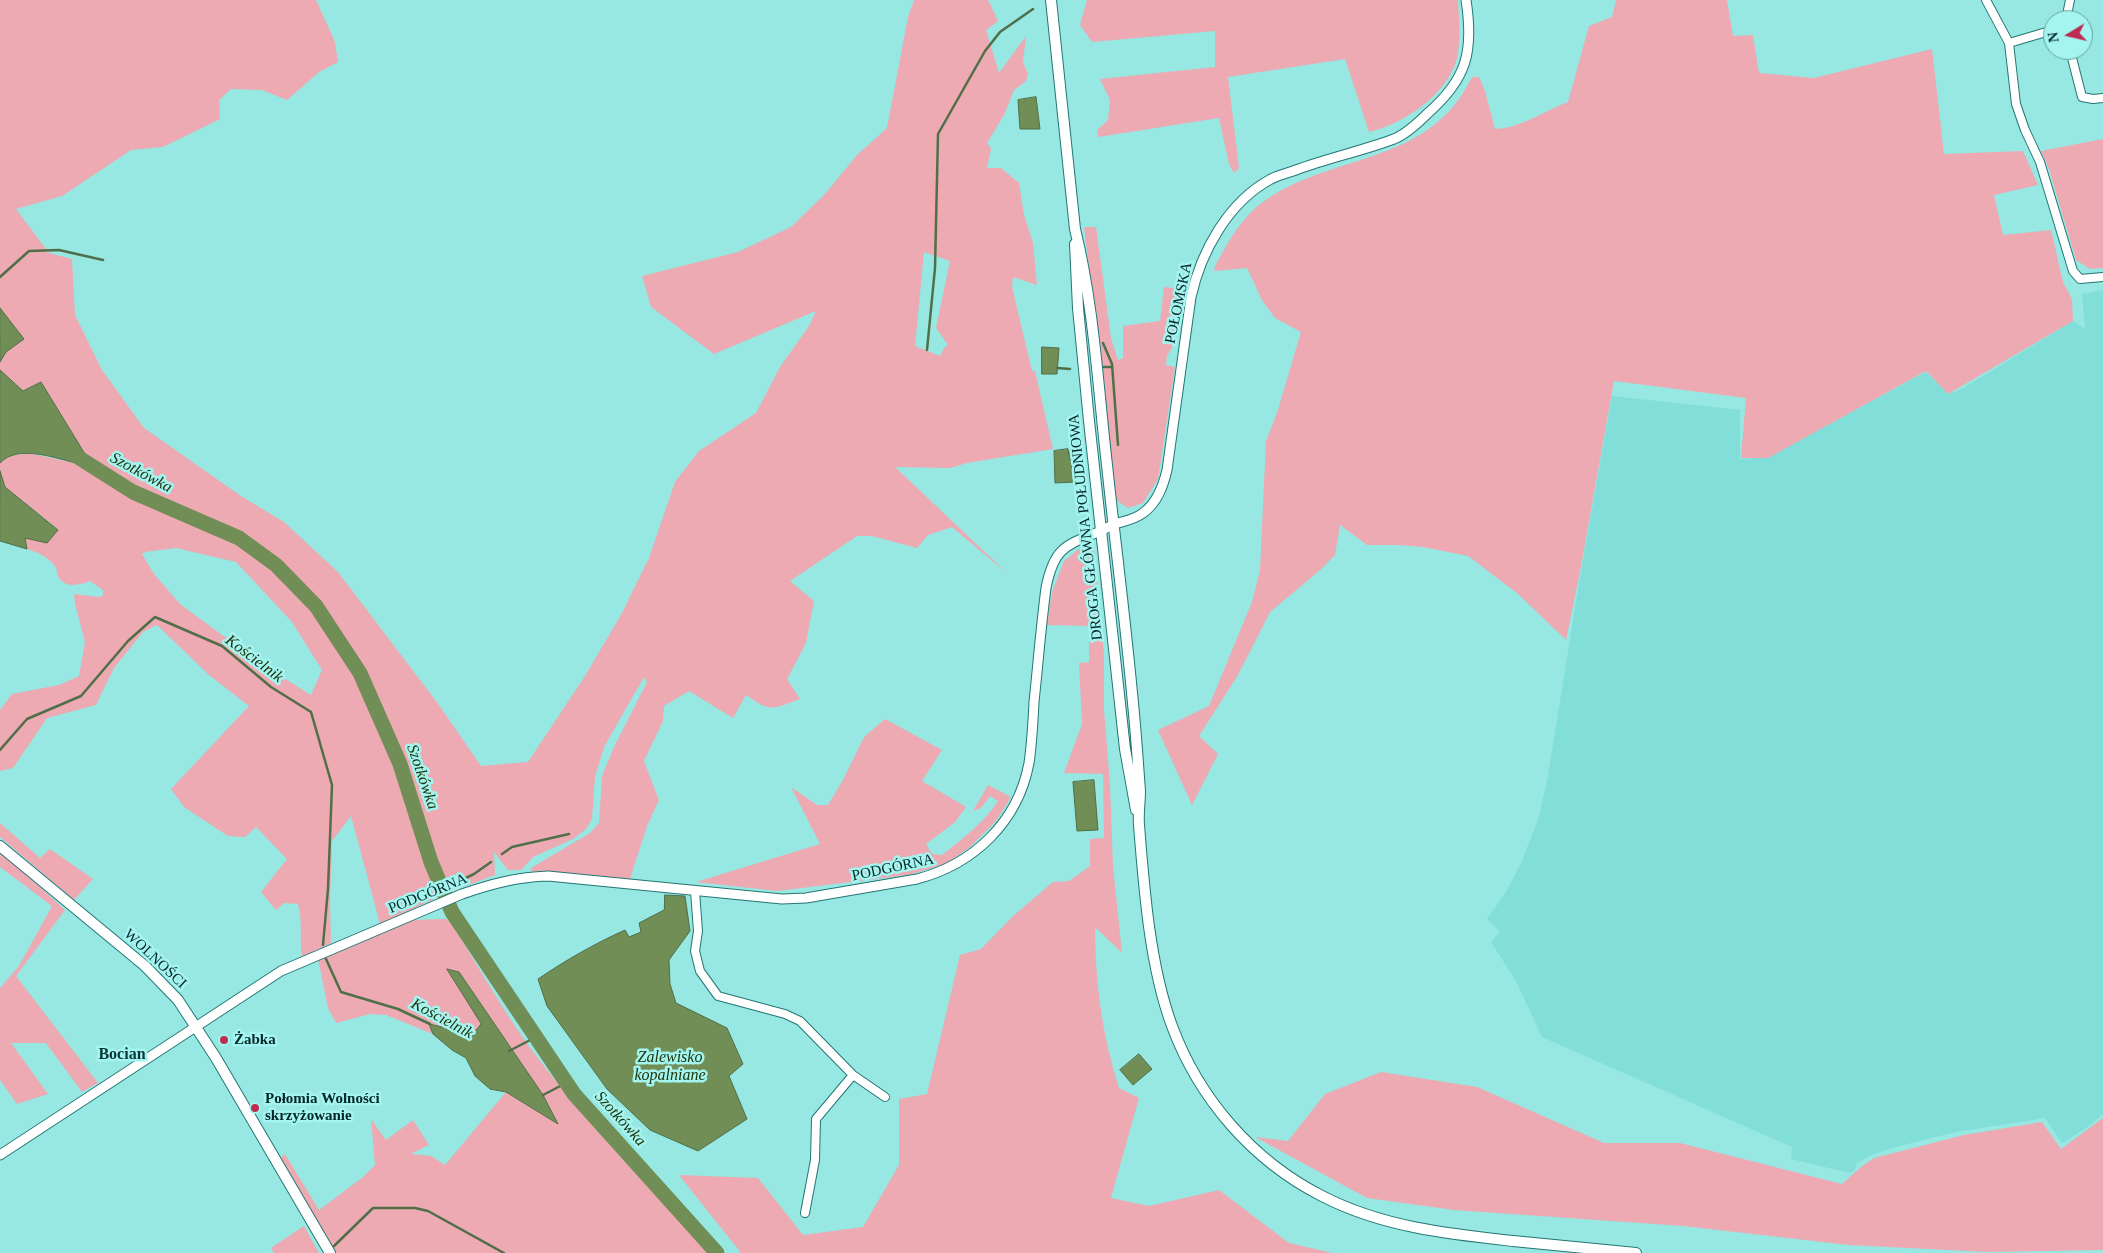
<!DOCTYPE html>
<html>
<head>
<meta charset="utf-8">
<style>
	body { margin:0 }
	#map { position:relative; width:2103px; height:1253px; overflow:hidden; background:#97e7e3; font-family:"Times New Roman",serif }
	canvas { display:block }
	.north { position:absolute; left:2043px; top:10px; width:50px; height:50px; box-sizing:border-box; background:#a4f4f0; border:1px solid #64a29f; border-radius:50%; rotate:261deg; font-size:14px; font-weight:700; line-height:20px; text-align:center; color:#042726 }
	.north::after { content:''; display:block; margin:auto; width:18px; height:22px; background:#bd2d52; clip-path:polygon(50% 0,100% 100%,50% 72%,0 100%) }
</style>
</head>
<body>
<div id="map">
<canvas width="2103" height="1253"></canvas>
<div class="north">N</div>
</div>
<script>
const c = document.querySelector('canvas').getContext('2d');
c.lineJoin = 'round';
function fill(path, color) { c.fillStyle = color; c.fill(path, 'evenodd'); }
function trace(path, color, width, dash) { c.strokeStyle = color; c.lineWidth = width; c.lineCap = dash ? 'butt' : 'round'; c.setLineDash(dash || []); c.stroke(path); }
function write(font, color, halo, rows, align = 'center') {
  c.font = font + ' "Times New Roman",serif'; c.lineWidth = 5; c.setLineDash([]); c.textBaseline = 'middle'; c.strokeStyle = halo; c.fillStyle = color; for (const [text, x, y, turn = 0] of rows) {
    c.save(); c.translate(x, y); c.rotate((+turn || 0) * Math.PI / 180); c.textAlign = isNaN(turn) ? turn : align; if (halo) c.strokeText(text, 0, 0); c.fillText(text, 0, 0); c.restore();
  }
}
const built = new Path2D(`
	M2103,290V1114L2089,1126L2062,1143L2045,1118L1956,1132L1892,1148L1869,1156L1857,1163L1854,1171L1850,1173L1791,1159L1792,1147L1542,1037L1516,981L1491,942L1500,932L1487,919L1506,892L1521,863L1539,817L1548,776L1579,583L1612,396L1740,410V459L1768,457L1926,372L1948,394L1960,390L2073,321L2085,329L2082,294Z`);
const green = new Path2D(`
	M0,0H316L335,42L338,62L319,72L287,100L262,90L231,89L219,100L220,119L163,147L131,150L62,196L16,209L49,253L72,259L75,315L102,370L144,428L241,496L284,522L338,572L439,705L481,766L528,762L585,676L622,613L649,558L675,482L699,451L756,413L780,367L809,326L816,311L714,354L651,307L642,276L738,252L791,227L825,194L857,155L887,128L908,17L914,0H988L998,21L986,30L999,73L1026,36L1023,62L1028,74L1026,81L1014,90L1004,115L987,143L991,149L987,168H1001L1019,183L1024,215L1033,243L1037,285L1013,277L1012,287L1032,371H1035L1053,449L967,463L950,468L895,467L1008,574L952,527L928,535L917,548L872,536H857L790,581L814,601L806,643L787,679L800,699C771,709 772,713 746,695L733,718L689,691L664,706L663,721L644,761L659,800L647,826L630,879L532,872L531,868L590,833L599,823L602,776L614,747L647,682L644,677L605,745L595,776L592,819L586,829L573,839L533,857L521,870H508L494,852L495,875L447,893L380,924L351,816L332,841L330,902L331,943L302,957C299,939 303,922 298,904L284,903L276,910L261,892L287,859L256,827L245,837L228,836L184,807L171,789L249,706L209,675L157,625L143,632L114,668L96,705L47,718L13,768L0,771V710L12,694L59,685L79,676L85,642L75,604L74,594L100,597L103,595V590L90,581C80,585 64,589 58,576C57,574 57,571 56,568C51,558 37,552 27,549L24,538L58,529L5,487L0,471V463L7,456L28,453L79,464L73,454L87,459L41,382L23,391L0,370V362L6,352L7,319L0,308ZM924,252L950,261L936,328L948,345L944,348L940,356L915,346ZM176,548L236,562L292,622L322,670L311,695L271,670L254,653L222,635L180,604L154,574L142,554L145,552Z
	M1087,0H1458C1459,19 1461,39 1457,58C1448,94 1404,124 1369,132L1345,59L1228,77L1239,168L1234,173L1229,164L1219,118L1098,137L1097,130L1108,120L1110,100L1100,79L1215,67V31L1092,42L1080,25Z
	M1616,0H1727L1733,36L1753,35L1759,73L1814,78L1932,49L1944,154L2023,151L2038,185L1994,195L2003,235L2051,230L2063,282L2072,299L2073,321L1948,394L1926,371L1768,458H1741L1746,398L1614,381L1580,572L1566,640L1517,593L1468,556L1423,547L1397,545H1367L1340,525L1335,555L1319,571L1270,612L1238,675L1199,736L1218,754L1192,805L1158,730L1209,706L1252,602L1260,570L1266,441L1277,413L1301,332L1275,318L1262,300L1247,268L1214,271L1215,266C1227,244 1239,221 1259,205C1328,151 1428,169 1472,77H1479L1485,91L1495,129C1521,128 1544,111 1568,102L1589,26L1612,17Z
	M2103,139V268L2090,269L2076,260L2049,169L2041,151Z
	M1084,227H1096L1111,338L1118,360L1123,358V326L1160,321L1164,287L1185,289L1181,308L1172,310V316L1179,320L1174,344L1167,356L1166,365L1175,367L1158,479L1143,503L1128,508L1117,501L1114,489L1098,338Z
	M1080,548L1094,550L1104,654V710L1110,785L1113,866L1122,953L1095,927C1095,981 1102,1036 1119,1088L1139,1098L1111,1198L1149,1206L1219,1190L1289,1243L1332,1253H741L679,1175L758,1178L803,1235L863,1227L899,1165V1099L927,1094L960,955L981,949L1013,916L1053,882L1069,881L1090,866V839L1104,838L1103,774L1064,773L1082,724L1079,663L1089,662V626L1047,625L1052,592L1064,561Z
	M885,719L942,750L922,781L966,807L955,822L926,844L932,854L942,855C962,839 984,823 998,801L990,796L981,808L973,811L988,785L1011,797L996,821L970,847L946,864L908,875L777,891L696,882L820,844L791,787L817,805H828L843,780L864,737Z
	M0,823L40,858L50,849L93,879L74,900L0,837Z
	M0,850L65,910L16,976L98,1083L82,1092L46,1043H11L48,1094L17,1104L0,1080V988L19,966L52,906L0,867Z
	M446,919L452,924C478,966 502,1009 531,1049C585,1122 649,1188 712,1253H336L307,1207L281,1158L285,1154L319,1210L363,1177L375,1165L371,1119L386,1140L413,1120L429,1145L411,1154L431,1156L445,1165L506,1092L557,1123L543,1095L459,972L481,1024L473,1034L432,1025L425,1021L429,1024L433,1034L386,1015L370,1014L336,1023L328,1008L318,959L331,951L412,920Z
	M1381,1072L1477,1087L1604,1143H1680L1842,1184L1861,1167L1874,1158L1964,1135L2042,1122L2061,1149L2103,1118V1250L1987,1252L1849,1245L1683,1226L1454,1210L1367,1198L1255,1137L1288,1141L1325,1094Z
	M304,1226L319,1253H274L271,1248Z`);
const water = new Path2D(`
	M1036,97L1040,129H1020L1018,100Z
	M0,308L24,339L6,352L0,362Z
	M1042,347L1059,348L1057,374H1042Z
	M0,370L23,391L41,382L88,459L73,455L80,464C57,459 18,443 0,463Z
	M1068,449L1075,482L1055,483L1054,451Z
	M0,471L5,487L58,530L47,543L25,538L27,549L0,541Z
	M1094,780L1098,830L1077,831L1073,782Z
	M665,895L685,896L690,931L669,960L670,984L676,1003L727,1028L743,1064L729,1076L747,1119L698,1151L650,1130L607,1089L547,1006L538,979C566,960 594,944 625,930L629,937L641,932L639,923L664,910Z
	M447,969L459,972L543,1095L558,1124L506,1092L490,1089L475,1076L466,1058L452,1050L433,1034L429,1024L473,1034L481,1024Z
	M1139,1054L1152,1069L1133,1085L1120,1070Z`);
const stream = new Path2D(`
	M0,277L29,251L59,250L103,260
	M1103,343L1112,364L1118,445
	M927,350L935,268L938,134L985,51L1000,32L1033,9
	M1104,367H1112
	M1057,368L1070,369
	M1069,453L1078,447
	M0,750L27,719L81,696L128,641L155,617L222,646L271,687L311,712L332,785L328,889L323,945
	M502,854L512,847L569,834
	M443,889L474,874L491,862
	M326,959L341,992L398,1009L430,1024
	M509,1051L536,1037
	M543,1095L566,1083
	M334,1246L373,1208H415L428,1211L504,1253`);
const river = new Path2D(`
	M56,446L73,454L133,492L239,538L276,565L316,606L360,673L400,764L431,862L452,912L574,1094L717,1253`);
const minor = new Path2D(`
	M1986,0L2009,43L2016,104L2025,130L2040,162L2073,271L2080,279L2103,277
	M2066,20L2070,0
	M2009,43L2053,30
	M2070,50L2082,97L2093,99L2103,98
	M695,891L698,931L695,951L700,971L718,996L785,1014L800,1021L853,1075L885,1097
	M805,1213L815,1160L816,1119L853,1075`);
const tertiary = new Path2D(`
	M0,1155L281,971L462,894C491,884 517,877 548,876L782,899L806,898L917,879C974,864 1018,822 1029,763C1032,743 1033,722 1034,702C1038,664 1041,626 1046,588C1054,547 1066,545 1101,531C1105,529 1110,526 1114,524C1124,521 1134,520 1143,513C1157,503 1163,487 1167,470L1191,297C1201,252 1228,202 1271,179C1279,175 1288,173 1296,170C1328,158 1362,151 1394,139C1406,134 1418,123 1427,114C1467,79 1474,52 1466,0`);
const secondary = new Path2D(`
	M1051,0L1075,229C1094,306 1098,387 1107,465C1117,560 1130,655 1137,750C1138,764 1139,777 1140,791C1140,802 1138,814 1139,825C1144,889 1150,967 1172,1026C1199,1099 1253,1161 1322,1196C1382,1227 1448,1234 1513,1241C1554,1245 1595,1249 1636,1253
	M1075,244L1078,308L1089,421L1125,749L1136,810
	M0,846L145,966L178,1000L216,1058L330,1253`);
const markers = [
	[224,1040,5,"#bd2d52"],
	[255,1108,5,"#bd2d52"]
];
const streetNames = [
	["POŁOMSKA",1179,303,-78],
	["DROGA GŁÓWNA POŁUDNIOWA",1086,527,-96],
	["PODGÓRNA",893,868,-12],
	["PODGÓRNA",428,894,-22],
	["WOLNOŚCI",155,959,43]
];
const poiNames = [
	["Żabka",234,1040],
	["Połomia Wolności",265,1099],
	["skrzyżowanie",265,1116]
];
const waterNames = [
	["Szotkówka",141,473,28],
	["Kościelnik",254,659,37],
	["Szotkówka",422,777,71],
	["Kościelnik",442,1019,28],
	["Zalewisko",670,1058],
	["kopalniane",670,1076],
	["Szotkówka",620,1119,48]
];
const neighbourhoodNames = [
	["Bocian",122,1055]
];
fill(built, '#82ded9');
fill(green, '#edaab2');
fill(water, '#708e56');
trace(water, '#506f48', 1);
trace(stream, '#506f48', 2.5);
trace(river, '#708e56', 15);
trace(minor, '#227774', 10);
trace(tertiary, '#227774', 11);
trace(secondary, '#227774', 12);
trace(minor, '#fff', 8);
trace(tertiary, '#fff', 9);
trace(secondary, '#fff', 10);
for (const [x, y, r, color] of markers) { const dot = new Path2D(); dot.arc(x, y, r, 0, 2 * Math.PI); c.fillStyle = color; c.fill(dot); trace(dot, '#a4f4f0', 2); }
write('15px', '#042726', '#a4f4f0', streetNames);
write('bold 15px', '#042726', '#a4f4f0', poiNames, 'left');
write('italic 16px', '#21350b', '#a4f4f0', waterNames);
write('bold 16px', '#0a3735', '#a4f4f0', neighbourhoodNames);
</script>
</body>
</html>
